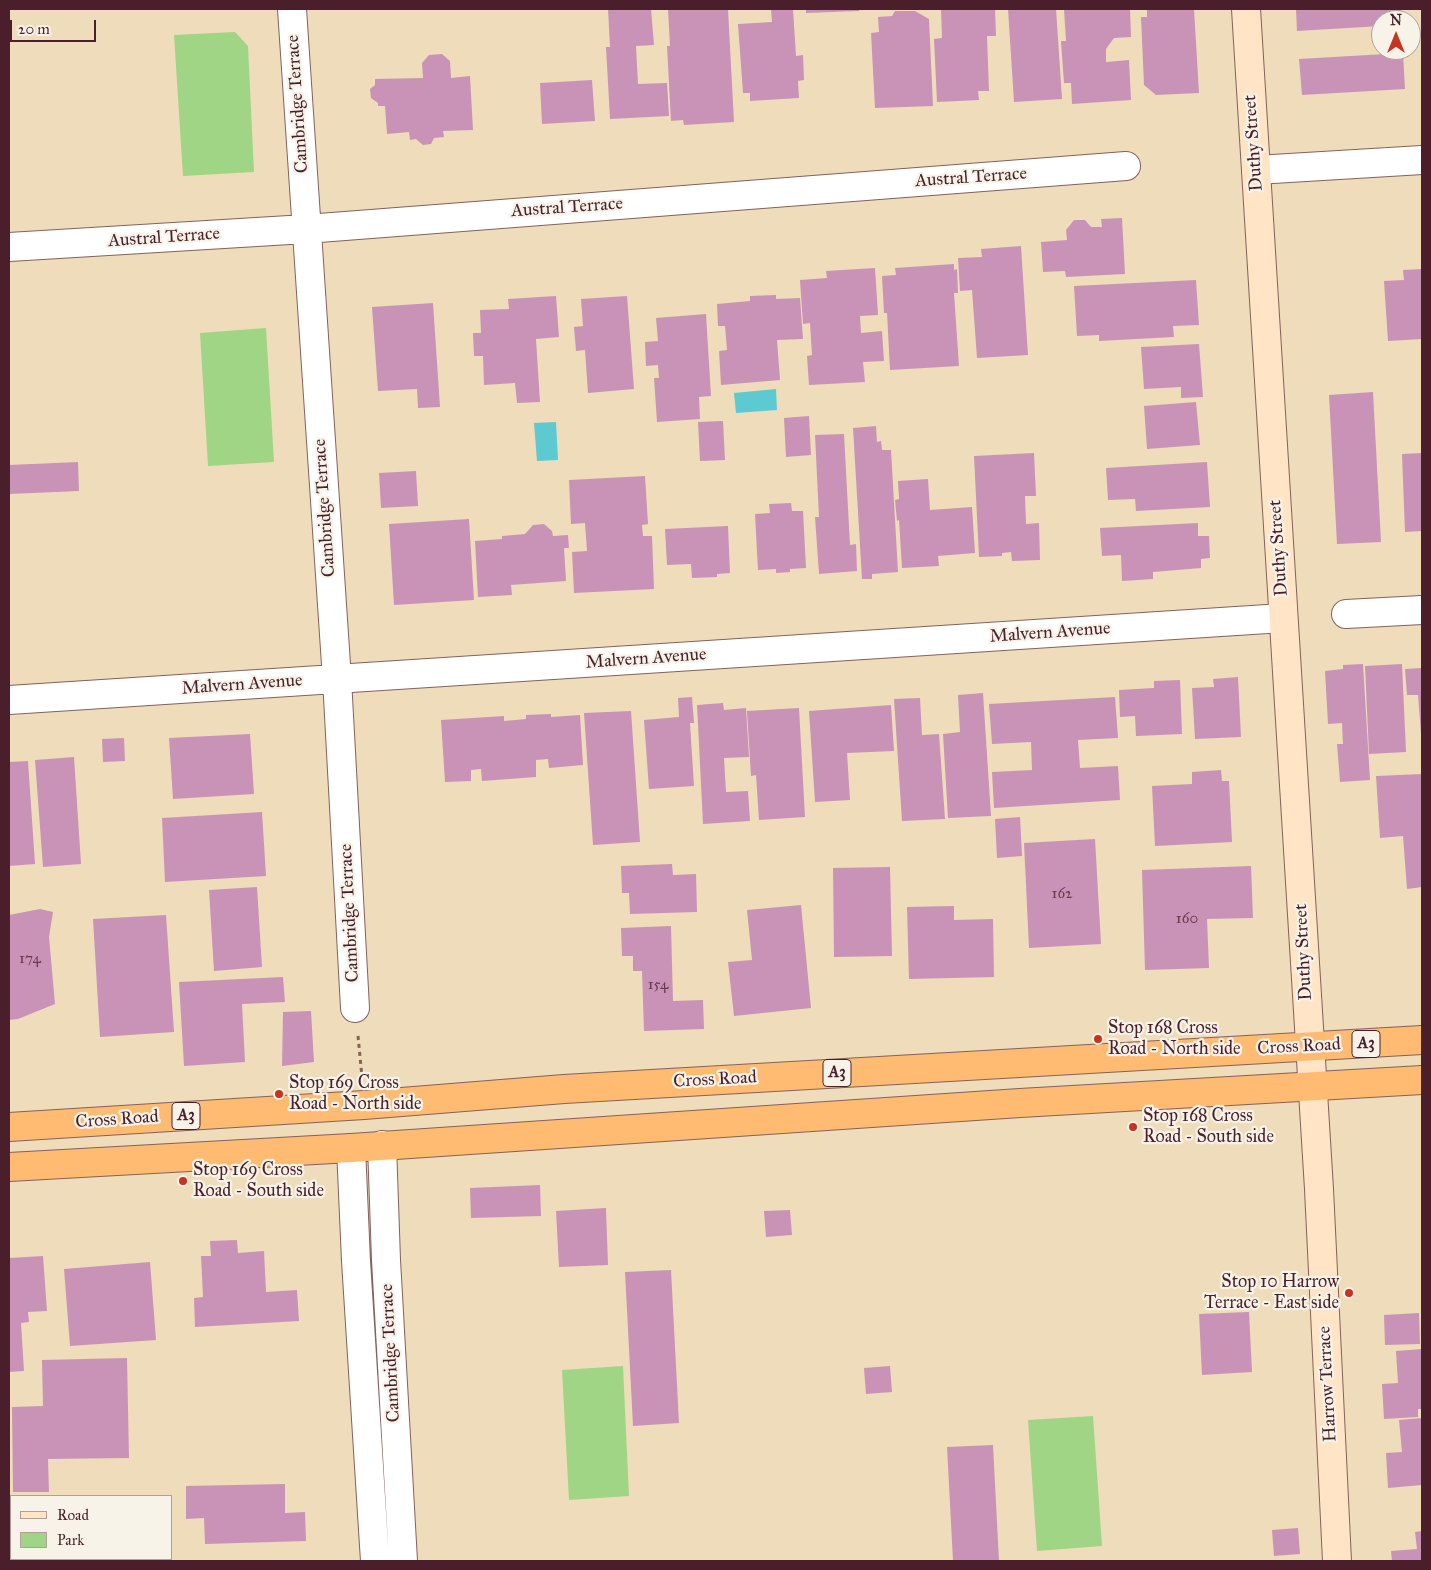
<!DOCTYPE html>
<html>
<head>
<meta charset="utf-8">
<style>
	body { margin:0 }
	#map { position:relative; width:1431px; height:1570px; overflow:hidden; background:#efdcba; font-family:"IM FELL Great Primer",serif }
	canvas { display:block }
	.frame { position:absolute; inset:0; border:10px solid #4a1f2b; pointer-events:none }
	.legend { position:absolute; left:10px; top:1495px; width:162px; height:65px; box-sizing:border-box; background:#f7f3e8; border:1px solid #b29e9c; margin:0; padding:6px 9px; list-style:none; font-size:15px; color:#4a1f2b }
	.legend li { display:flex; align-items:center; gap:10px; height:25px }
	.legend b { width:25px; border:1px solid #b29e9c }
	.north { position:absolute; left:1371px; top:10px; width:50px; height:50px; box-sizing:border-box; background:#f7f3e8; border:1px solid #b29e9c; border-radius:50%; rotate:0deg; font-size:14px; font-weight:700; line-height:20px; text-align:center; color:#4a1f2b }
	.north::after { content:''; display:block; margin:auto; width:18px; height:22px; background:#c8321e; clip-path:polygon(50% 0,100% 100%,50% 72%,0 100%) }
	.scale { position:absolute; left:10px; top:20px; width:86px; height:22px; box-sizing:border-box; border:2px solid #4a1f2b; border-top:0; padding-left:6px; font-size:15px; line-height:18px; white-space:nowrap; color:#4a1f2b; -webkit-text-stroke:4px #f7f3e8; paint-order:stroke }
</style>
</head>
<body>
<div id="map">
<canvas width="1431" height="1570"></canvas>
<div class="frame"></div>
<ul class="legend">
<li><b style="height:6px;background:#ffe4c6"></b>Road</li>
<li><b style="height:14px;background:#a1d586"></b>Park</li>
</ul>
<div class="north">N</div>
<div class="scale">20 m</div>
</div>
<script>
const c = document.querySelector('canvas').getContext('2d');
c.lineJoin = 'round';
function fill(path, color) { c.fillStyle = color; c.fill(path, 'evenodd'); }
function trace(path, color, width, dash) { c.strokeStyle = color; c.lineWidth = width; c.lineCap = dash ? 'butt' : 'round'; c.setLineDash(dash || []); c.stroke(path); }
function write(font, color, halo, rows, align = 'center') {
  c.font = font + ' "IM FELL Great Primer",serif'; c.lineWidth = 4.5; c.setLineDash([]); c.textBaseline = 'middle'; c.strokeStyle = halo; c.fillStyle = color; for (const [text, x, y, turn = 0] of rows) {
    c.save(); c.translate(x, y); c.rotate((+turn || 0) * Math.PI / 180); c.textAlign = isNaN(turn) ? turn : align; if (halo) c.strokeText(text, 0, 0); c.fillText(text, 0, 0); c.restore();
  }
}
const green = new Path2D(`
	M235,32L248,46L254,172L183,176L174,35Z
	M266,328L274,462L208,466L200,333Z
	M623,1366L629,1496L569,1500L562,1370Z
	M1093,1416L1102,1546L1037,1551L1028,1420Z`);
const water = new Path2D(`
	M776,389L777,410L736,413L734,393Z
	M556,422L558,460L537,461L534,423Z`);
const building = new Path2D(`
	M608,9H651L654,45L636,46L638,84L667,83L669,116L610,119L606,47H610Z
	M668,9H728L734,122L684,125L683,120L671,121L667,46H670Z
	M771,9H793L796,56L803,55L804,80L798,81L799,98L750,101V93H743L738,24L772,22Z
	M806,9H859V11L806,13Z
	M941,9H995L996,36H987L989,91H978L979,100L937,102L934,39L942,38Z
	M1008,9H1056L1062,99L1014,102Z
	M1064,9H1130L1131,37L1114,38L1106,49V62L1129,60L1131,100L1072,104L1071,83H1064L1061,41H1066Z
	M1147,9H1194L1199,93L1156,95L1144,85L1141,17H1147Z
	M1296,9H1401V20H1381V26L1297,31Z
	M895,11H915L929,19L933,106L875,108L871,33L879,32L878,17L892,16Z
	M1403,53L1405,89L1302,95L1299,59Z
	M442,54L450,61L451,78L470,76L473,130L443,131L444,137L434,138L431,144L423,145L416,139L410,140L409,132L387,134L385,106H378V103L371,98L370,89L375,85V79L423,78L422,63L429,55Z
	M592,80L595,121L542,124L540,83Z
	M1122,218L1125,274L1066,277L1065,271L1043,272L1041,242L1067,240L1066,230L1074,220H1085L1091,227H1102L1101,219Z
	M1021,246L1028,355L977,358L972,290L960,291L958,258L982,257L981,249Z
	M954,264V270L957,269L958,293H954L959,366L890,370L887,313H884L882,276L896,275L895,268Z
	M875,268L878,315L860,316L861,333L882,331L884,361L863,362L865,382L809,385L807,356L812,355L810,323L803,324L800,280L827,278L826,271Z
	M1422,269V339L1388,341L1384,281L1404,280L1403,270Z
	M1196,280L1199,325L1173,326L1174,337L1099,341V335L1077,336L1074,286Z
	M776,295V299L800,298L803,339L777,340L780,380L721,385L719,351L727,350L725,326H718L717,304L750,301V296Z
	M556,296L559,337L536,339L540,402L517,403L515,383L484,385L483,356H474L473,333H481L480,310L509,309L508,299Z
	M627,296L634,389L588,393L585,350L576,351L574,327L583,326L581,299Z
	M433,303L440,407L418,408L417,389L378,391L372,307Z
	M706,314L711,396L699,397L700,419L657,422L654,378H659L658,365L646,366L645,342L658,341L656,318Z
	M1199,344L1203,397L1181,398V387L1144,389L1141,347Z
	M1373,392L1381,542L1337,544L1329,395Z
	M1196,402L1200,445L1147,449L1144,406Z
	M809,416L811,455L786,457L784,418Z
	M723,421L725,460L700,461L698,422Z
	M876,426L877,442L881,441L882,450H891L898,572L872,574V579H862L853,428Z
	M844,434L850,545L856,544L857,571L819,574L815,517H819L815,435Z
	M1034,453L1036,496H1025L1026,524L1039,523L1040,560L1012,561L1011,552L1002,553V556L979,557L974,456Z
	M1422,453V531L1405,532L1402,454Z
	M78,462L79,491L9,494V465Z
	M1207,462L1210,507L1136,511L1135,499L1108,500L1106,468Z
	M416,471L418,506L381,508L379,473Z
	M645,476L648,524L642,525L643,536H652L654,589L574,593L572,552L587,551L585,523L571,524L569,480Z
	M928,479L930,510L972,507L975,553L938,556L939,566L902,568L899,520L897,521L895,500L899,499L898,481Z
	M791,503L792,511H803L806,568L790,569V572L776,573V569L758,570L755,514L770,513L769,504Z
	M469,519L474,600L394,605L389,524Z
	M1198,523V536H1209L1210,558L1201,559V568L1153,572V579L1122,581L1121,555L1102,556L1100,528Z
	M544,524L552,531L553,536L568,535L569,548H564L566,581L511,585L512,595L478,597L475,541L502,539V536L525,534L533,525Z
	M728,526L730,573L717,574V577L692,578L691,564L667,565L665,529Z
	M1363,664L1370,780L1340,782L1337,744H1343L1342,723L1328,724L1325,671L1343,669V665Z
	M1402,664L1406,752L1369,754L1365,666Z
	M1422,668V734H1421L1418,695H1407L1405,669Z
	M1238,677L1241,737L1195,739L1192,688L1214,687L1213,679Z
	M1180,680L1182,734L1136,736L1135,716L1120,717L1119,690L1154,688V681Z
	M983,693L991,816L948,818L943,734L960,732L958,695Z
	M692,697L694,723H690L694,786L649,789L644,720L679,717L678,698Z
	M1115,697L1118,738L1078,740L1080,768L1118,766L1120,800L994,808L992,772L1032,770L1031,742L992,744L989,704Z
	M920,698L922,735L939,734L945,819L902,821L894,699Z
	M723,703L724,710L746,708L749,757L724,758L726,792L748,791L750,821L703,824L697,705Z
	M891,705L894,751L847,753L850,800L815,802L809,711Z
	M799,708L805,817L759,820L756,775L751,776L747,711Z
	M631,711L640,842L593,845L584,713Z
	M551,714V717L580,715L583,765L549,768L548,759L536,760V777L482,781L481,769L471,770V781L445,782L441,720L504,716V721L526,719V715Z
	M250,734L254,794L173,799L169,738Z
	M124,738L125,761L103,762L102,739Z
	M74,757L81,864L43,867L35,760Z
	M28,761L35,864L9,866V762Z
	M1221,770L1222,781H1229L1232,842L1155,846L1152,786L1192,784V772Z
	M1422,774V887L1407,889L1403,836L1380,838L1376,776Z
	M262,812L266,876L165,882L162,818Z
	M1020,817L1022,856L997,858L995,819Z
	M1095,839L1101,944L1029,948L1024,843Z
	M672,864L673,875L696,874L697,912L630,914L629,893H622L621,866Z
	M1251,866L1253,918L1207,919L1209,968L1145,970L1142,870Z
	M890,867L892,956L834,957L833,868Z
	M257,887L262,967L214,971L209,890Z
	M801,905L811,1008L734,1016L728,962L752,960L747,910Z
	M954,906V920L993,919L994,977L909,979L907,907Z
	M40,909L53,912L49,937L55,1004L18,1019L9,1020V915Z
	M166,915L174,1032L100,1037L93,919Z
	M671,926L673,1001L703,1000L704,1029L644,1031L642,971H633V956H622L621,928Z
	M283,977L285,1002L242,1004L245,1062L184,1066L179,982Z
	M311,1011L314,1062L282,1066L283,1012Z
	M540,1185L541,1216L471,1218L470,1188Z
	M606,1208L608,1265L559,1267L556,1211Z
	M790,1210L792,1235L766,1237L764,1211Z
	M237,1240L238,1253L264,1251L266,1292L297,1290L299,1321L195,1327L194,1298L203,1297L201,1256H211L210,1241Z
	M43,1256L47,1311L28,1312L29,1322L21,1323L24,1371L9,1372V1258Z
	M150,1262L156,1340L70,1346L64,1269Z
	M671,1270L679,1423L633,1426L625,1272Z
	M1249,1312L1252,1372L1202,1375L1199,1314Z
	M1419,1313L1420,1344L1385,1345L1384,1315Z
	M1422,1349V1409H1418V1417L1384,1419L1382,1384L1398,1383L1396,1351Z
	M127,1358L129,1458L48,1459L49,1492H13L12,1407L43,1406L42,1360Z
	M890,1366L892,1392L866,1394L864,1368Z
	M1422,1418V1485L1388,1488L1386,1453L1402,1452L1399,1420Z
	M993,1445L999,1561H953L947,1447Z
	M285,1484V1513L305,1512L306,1541L205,1544L204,1518L186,1519V1486Z
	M1298,1528L1300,1554L1274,1556L1272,1530Z
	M1422,1531V1561H1392L1391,1551L1417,1549L1415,1532Z`);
const path = new Path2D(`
	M358,1036L362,1077`);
const street = new Path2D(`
	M292,9L337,679L355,1008
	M1256,170L1422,160
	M9,247L306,229L1126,166
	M1346,614L1422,610
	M9,700L1283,618
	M382,1145L386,1260L403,1561
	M351,1148L356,1261L375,1561`);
const secondary = new Path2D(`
	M1246,9L1319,1189L1337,1561`);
const highway = new Path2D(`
	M9,1127L364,1105L564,1089L1422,1040
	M9,1167L351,1148L1020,1103L1422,1080`);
const markers = [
	[1098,1039,5,"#c8321e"],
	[279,1094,5,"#c8321e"],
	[1133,1127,5,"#c8321e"],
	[183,1181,5,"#c8321e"],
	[1349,1293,5,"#c8321e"]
];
const numberNames = [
	["162",1062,894],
	["160",1187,919],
	["174",30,959],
	["154",658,985]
];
const shields = [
	[1366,1044,28],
	[837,1073,28],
	[186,1116,28]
];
const shieldNames = [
	["A3",1366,1044],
	["A3",837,1073],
	["A3",186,1116]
];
const streetNames = [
	["Cambridge Terrace",298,104,-94],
	["Duthy Street",1254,143,-94],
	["Austral Terrace",971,178,-4],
	["Austral Terrace",567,208,-4],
	["Austral Terrace",164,238,-4],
	["Cambridge Terrace",325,508,-94],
	["Duthy Street",1279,548,-94],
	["Malvern Avenue",1050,633,-4],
	["Malvern Avenue",646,659,-4],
	["Malvern Avenue",242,685,-4],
	["Cambridge Terrace",350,913,-93],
	["Duthy Street",1304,952,-93],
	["Cross Road",1299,1047,-3],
	["Cross Road",715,1080,-3],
	["Cross Road",117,1120,-4],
	["Cambridge Terrace",391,1353,-93],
	["Harrow Terrace",1328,1384,-93]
];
const poiNames = [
	["Stop 168 Cross",1108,1029],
	["Road - North side",1108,1050],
	["Stop 169 Cross",289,1084],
	["Road - North side",289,1105],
	["Stop 168 Cross",1143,1117],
	["Road - South side",1143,1138],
	["Stop 169 Cross",193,1171],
	["Road - South side",193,1192],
	["Stop 10 Harrow",1339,1283,"right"],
	["Terrace - East side",1339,1304,"right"]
];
fill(green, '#a1d586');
fill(water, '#5dcad1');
fill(building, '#c993b7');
trace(street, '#84615d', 30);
trace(secondary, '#84615d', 30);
trace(highway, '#84615d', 30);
trace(path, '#84615d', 3, [4, 4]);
trace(street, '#fff', 28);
trace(secondary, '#ffe4c6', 28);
trace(highway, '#ffbb71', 28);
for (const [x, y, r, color] of markers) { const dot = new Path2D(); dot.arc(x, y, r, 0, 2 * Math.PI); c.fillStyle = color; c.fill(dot); trace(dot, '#f7f3e8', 2); }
write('15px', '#6a3c4e', null, numberNames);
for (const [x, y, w] of shields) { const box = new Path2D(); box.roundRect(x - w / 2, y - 13.5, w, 27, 4); c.fillStyle = '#f7f3e8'; c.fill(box); trace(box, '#4a1f2b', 1); }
write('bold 16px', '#4a1f2b', null, shieldNames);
write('18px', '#4a1f2b', '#f7f3e8', streetNames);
write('18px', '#4a1f2b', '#f7f3e8', poiNames, 'left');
</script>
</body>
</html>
